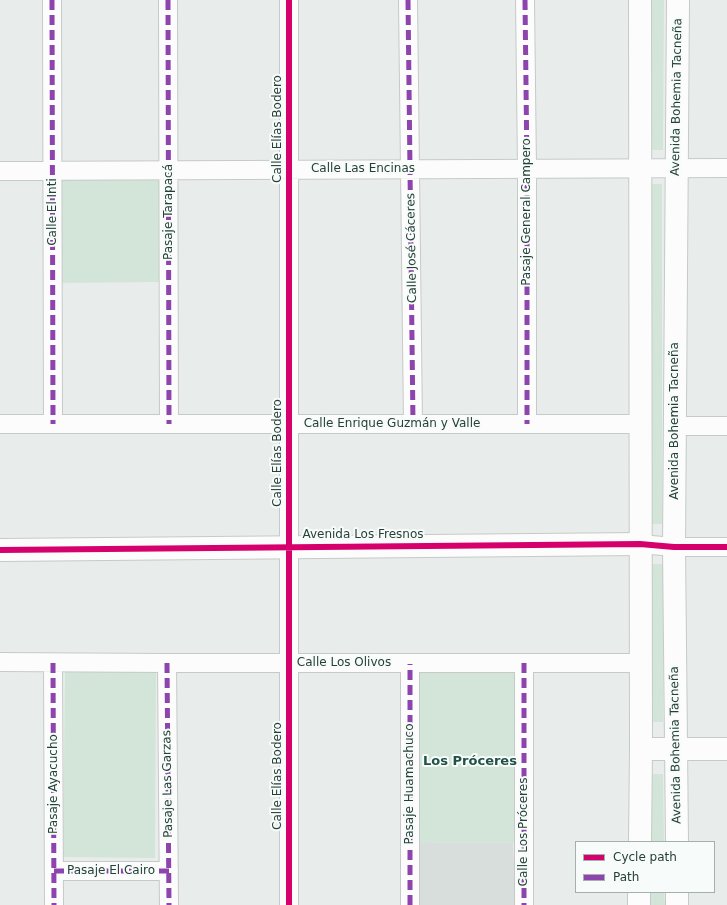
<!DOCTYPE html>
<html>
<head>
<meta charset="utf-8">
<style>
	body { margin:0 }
	#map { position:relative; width:727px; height:905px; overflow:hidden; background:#e8edeb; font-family:"DejaVu Sans",sans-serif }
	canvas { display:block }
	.legend { position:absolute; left:575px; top:841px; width:140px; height:52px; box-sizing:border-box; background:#f7fbf9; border:1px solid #a3b0ac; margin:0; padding:5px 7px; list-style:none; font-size:12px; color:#264039 }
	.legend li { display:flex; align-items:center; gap:8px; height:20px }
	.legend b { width:20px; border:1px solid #a3b0ac }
</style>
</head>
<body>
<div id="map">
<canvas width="727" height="905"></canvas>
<ul class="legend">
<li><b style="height:5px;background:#d6006c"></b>Cycle path</li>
<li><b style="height:5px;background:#8e44ad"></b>Path</li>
</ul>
</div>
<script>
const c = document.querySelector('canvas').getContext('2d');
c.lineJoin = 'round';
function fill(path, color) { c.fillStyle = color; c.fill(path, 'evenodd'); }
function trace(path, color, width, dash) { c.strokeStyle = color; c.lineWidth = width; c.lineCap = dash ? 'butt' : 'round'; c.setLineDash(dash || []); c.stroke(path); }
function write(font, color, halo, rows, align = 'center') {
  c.font = font + ' "DejaVu Sans",sans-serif'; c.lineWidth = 4; c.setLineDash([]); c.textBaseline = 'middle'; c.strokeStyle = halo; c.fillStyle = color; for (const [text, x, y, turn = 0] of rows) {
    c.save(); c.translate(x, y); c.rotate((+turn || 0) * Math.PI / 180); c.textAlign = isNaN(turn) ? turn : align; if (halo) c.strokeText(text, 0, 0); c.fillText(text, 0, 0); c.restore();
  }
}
const built = new Path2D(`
	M418,842L513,843L516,905H419Z`);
const green = new Path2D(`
	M647,0H664L663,150H648Z
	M159,178V282L62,283V179Z
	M647,184H662V524H647Z
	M647,564H663V722H647Z
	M65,671L156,672L155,858L63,857Z
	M414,672H519L520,843L416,842Z
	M646,774H663L664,842H647Z
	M647,892H664L665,905H647Z`);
const minor = new Path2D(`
	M52,0L53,424
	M168,0L169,424
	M408,0L413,424
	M525,0L527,169V424
	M0,171L727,168
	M0,424H640
	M675,426H727
	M640,544L674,547H727
	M0,662L167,663H641
	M53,663L54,905
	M167,663L169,905
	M524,663V905
	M54,871H169
	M289,905V0
	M410,905V664`);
const tertiary = new Path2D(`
	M0,550L640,544
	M641,749H727`);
const secondary = new Path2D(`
	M640,842L641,749L640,0
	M677,842L674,547L678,0
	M677,892V905
	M639,905V892`);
const quiet = new Path2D(`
	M52,0L53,424
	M168,0L169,424
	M408,0L413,424
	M525,0L527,169V424
	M53,663L54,905
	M167,663L169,905
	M524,663V905
	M54,871H169
	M410,905V664`);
const cycleway = new Path2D(`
	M0,550L640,544L674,547H727
	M289,905V0`);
const streetNames = [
	["Avenida Bohemia Tacneña",677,97,-89],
	["Calle Elías Bodero",278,129,-90],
	["Calle Las Encinas",363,169],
	["Calle El Inti",53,212,-90],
	["Pasaje Tarapacá",169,212,-90],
	["Pasaje General Campero",527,212,-90],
	["Calle José Cáceres",412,248,-91],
	["Avenida Bohemia Tacneña",675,421,-90],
	["Calle Enrique Guzmán y Valle",392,424],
	["Calle Elías Bodero",278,453,-90],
	["Avenida Los Fresnos",363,535],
	["Calle Los Olivos",344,663],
	["Avenida Bohemia Tacneña",676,745,-91],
	["Calle Elías Bodero",278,776,-90],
	["Pasaje Ayacucho",54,784,-90],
	["Pasaje Las Garzas",168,784,-91],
	["Pasaje Huamachuco",410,784,-90],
	["Calle Los Próceres",524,832,-90],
	["Pasaje El Cairo",111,871]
];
const neighbourhoodNames = [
	["Los Próceres",470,762]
];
fill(built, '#d7dedb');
fill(green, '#d3e5d8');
trace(minor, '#c5cac8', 20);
trace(tertiary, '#c5cac8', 24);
trace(secondary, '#c4cac8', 24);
trace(minor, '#fcfcfc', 18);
trace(tertiary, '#fcfcfc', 22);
trace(secondary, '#fcfcfc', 22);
trace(quiet, '#8e44ad', 5, [10, 5]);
trace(cycleway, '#d6006c', 6);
write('12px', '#264039', '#f7fbf9', streetNames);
write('bold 13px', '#225246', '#f7fbf9', neighbourhoodNames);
</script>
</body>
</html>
